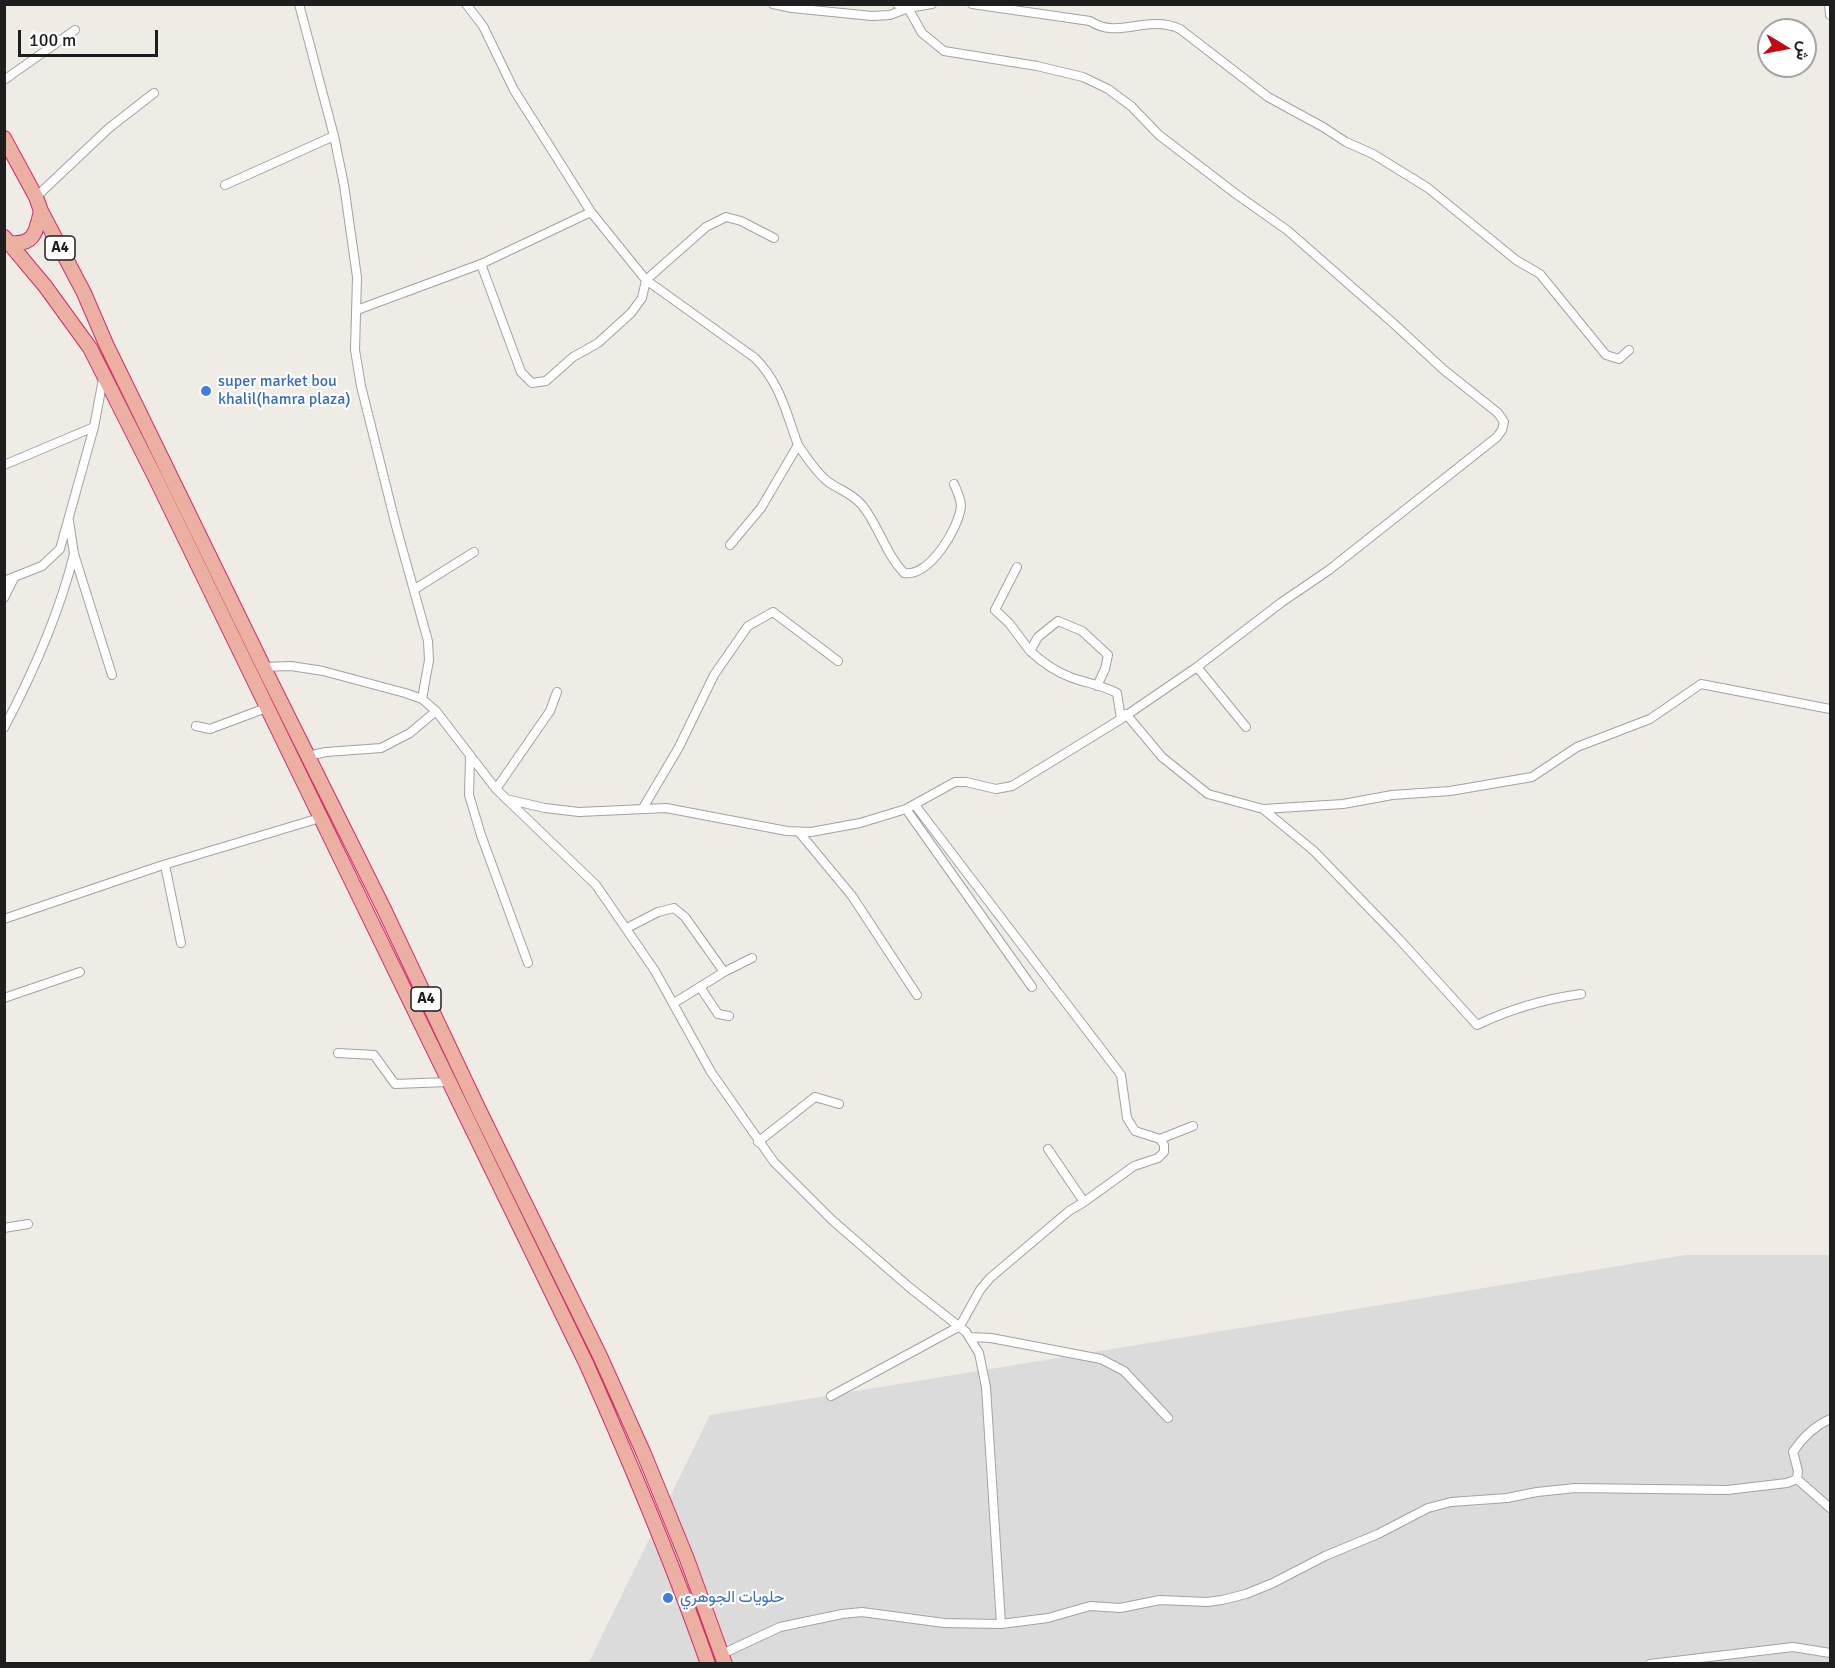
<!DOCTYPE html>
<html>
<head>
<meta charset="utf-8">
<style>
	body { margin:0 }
	#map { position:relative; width:1835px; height:1668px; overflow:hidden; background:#efebe5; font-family:Signika,Vazirmatn,sans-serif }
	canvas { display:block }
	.frame { position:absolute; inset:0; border:6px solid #1e1e1e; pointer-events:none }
	.north { position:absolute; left:1757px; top:18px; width:60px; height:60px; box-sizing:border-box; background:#fff; border:2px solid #a5a5a5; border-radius:50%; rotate:100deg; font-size:16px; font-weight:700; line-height:24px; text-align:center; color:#1e1e1e }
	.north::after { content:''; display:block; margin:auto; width:21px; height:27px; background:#c30a10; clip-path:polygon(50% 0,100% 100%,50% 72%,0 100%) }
	.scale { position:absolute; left:18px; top:30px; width:140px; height:27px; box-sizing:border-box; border:3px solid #1e1e1e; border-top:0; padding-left:8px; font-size:18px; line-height:21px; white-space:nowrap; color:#1e1e1e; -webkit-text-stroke:4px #fff; paint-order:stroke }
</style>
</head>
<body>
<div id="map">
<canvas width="1835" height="1668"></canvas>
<div class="frame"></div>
<div class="north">ش</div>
<div class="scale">100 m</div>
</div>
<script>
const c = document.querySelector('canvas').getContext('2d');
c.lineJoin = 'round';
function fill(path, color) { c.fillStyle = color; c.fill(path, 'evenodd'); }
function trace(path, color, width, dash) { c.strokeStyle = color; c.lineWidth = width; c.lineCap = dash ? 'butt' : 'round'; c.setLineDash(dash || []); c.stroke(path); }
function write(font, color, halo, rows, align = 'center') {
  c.font = font + ' Signika,Vazirmatn,sans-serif'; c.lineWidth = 4.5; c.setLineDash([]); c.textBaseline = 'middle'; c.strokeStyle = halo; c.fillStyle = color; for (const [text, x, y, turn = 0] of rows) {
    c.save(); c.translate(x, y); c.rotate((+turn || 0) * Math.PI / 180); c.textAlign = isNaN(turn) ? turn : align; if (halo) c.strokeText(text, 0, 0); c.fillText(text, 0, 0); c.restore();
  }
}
const residential = new Path2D(`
	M1685,1255H1830V1663L588,1664L710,1415Z`);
const minor = new Path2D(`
	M299,4L334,136L344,185L357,277L355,350L361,386L396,526L428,641L429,660L422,699
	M466,4L483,26L514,90L591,212L612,238L646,280L755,358C780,383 786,412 798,445L761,508L730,545
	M773,4L792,8L872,16L890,15L908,8L932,4
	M972,4L1090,21C1118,40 1146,14 1180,29L1268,97L1323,127L1346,142L1373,154L1428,188L1516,260L1540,274L1606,355L1619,359L1629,350
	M1829,4L1830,15
	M4,80L75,30
	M225,185L334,136
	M36,197L109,128L154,93
	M481,264L521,372L532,383L546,381L573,357L598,343L631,313L642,298L646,280L706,227L726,217L741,221L774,238
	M357,310L481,264L591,212
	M798,445C807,458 815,471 827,481C839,490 852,493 862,505C879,526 885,553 904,573C929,578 959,528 961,506C961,499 957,491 954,484
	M4,465L94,427
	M69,521L74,554L112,675
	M1017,567L995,610L1009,623L1030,651
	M4,581L42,566L60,549L94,427L103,379
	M415,589L474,552
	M4,598L14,578
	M263,667L291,666L323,671L405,693L422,699L436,711L496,789L596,885L655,971L711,1072L774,1162L832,1220L909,1287L966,1332L979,1353L986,1387L1001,1624
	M1197,667L1246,727
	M1097,686L1105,669L1108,655L1082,631L1058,621L1038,637L1030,651C1042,662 1054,671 1070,677C1086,683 1102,685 1117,693L1121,719
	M1126,714L1162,757L1208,794L1263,809L1343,804L1392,795L1450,791L1532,777L1577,747L1650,719L1701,684L1830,709
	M196,726L210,729L266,708
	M4,728C34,671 59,615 74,554
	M308,756L326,752L381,748L410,733L436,711
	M470,758L469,795L481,835L528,963
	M496,789L550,711L557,692
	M506,799L545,808L579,812L666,808L787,831L811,832L860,823L906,809L955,782H966L996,789L1012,786L1121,719L1197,667L1282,602L1329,570L1497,437L1502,430L1504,422L1498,413L1444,370L1393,323L1287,230L1236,194L1159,135L1131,106L1108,89L1083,77L1037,66L944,51L922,33L908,8L897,4
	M915,805L1121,1075L1127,1118L1135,1131L1160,1139L1193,1126
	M643,808L679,747L714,675L748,626L773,612L838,661
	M906,809L1032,987
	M1263,809L1314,851L1399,939L1477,1025C1510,1009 1545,999 1581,994
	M799,832L852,896L917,995
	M165,865L181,943
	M4,919L160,866L320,818
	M627,928L658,912L674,908L685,917L724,972
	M700,987L718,1014L729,1016
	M4,998L80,972
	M674,1003L724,972L752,958
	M338,1053L374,1055L395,1084L448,1082
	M758,1142L815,1097L839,1104
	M1084,1202L1134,1166L1158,1158L1164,1152V1145L1160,1139
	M4,1228L28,1224
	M971,1337L991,1338L1101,1359L1124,1371L1168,1418
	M831,1396L960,1326L980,1290L990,1278L1069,1211L1084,1202L1048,1149
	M1797,1479L1830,1508
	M722,1654L780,1627L842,1614L862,1612L944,1623L1001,1624L1048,1618L1090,1606L1120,1608L1160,1600L1207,1602L1222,1600L1246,1594L1273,1583L1325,1556L1378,1534L1428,1508L1451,1502L1507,1498L1537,1492L1575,1488L1727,1490L1787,1483L1797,1479L1798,1471L1793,1452C1802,1438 1815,1426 1830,1419
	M1650,1664L1793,1647L1830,1653`);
const trunk = new Path2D(`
	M4,138L36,197L41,211L84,293L106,344L266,672L383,907L480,1112L600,1356L644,1454L687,1559L725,1664
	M4,237L45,286L90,348L156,479L586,1363C630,1462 672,1561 708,1664
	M11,243C35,245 36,231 41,211`);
const markers = [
	[206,391,6,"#3f7fe0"],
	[668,1598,6,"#3f7fe0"]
];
const shields = [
	[60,248,30],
	[426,999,30]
];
const shieldNames = [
	["A4",60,248],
	["A4",426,999]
];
const shopNames = [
	["super market bou",218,382],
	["khalil(hamra plaza)",218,400],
	["حلويات الجوهري",680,1598]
];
fill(residential, '#dcdbdb');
trace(minor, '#a2a2a2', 10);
trace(trunk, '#d22d6b', 16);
trace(minor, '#fff', 8);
trace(trunk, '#ecb0a2', 14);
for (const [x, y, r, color] of markers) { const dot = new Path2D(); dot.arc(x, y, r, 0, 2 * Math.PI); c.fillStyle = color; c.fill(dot); trace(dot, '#fff', 2); }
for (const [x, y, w] of shields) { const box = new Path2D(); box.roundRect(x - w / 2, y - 12, w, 24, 4.5); c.fillStyle = '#fff'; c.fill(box); trace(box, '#1e1e1e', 1.5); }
write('bold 15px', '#1e1e1e', null, shieldNames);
write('16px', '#366cbe', '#fff', shopNames, 'left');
</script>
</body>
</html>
